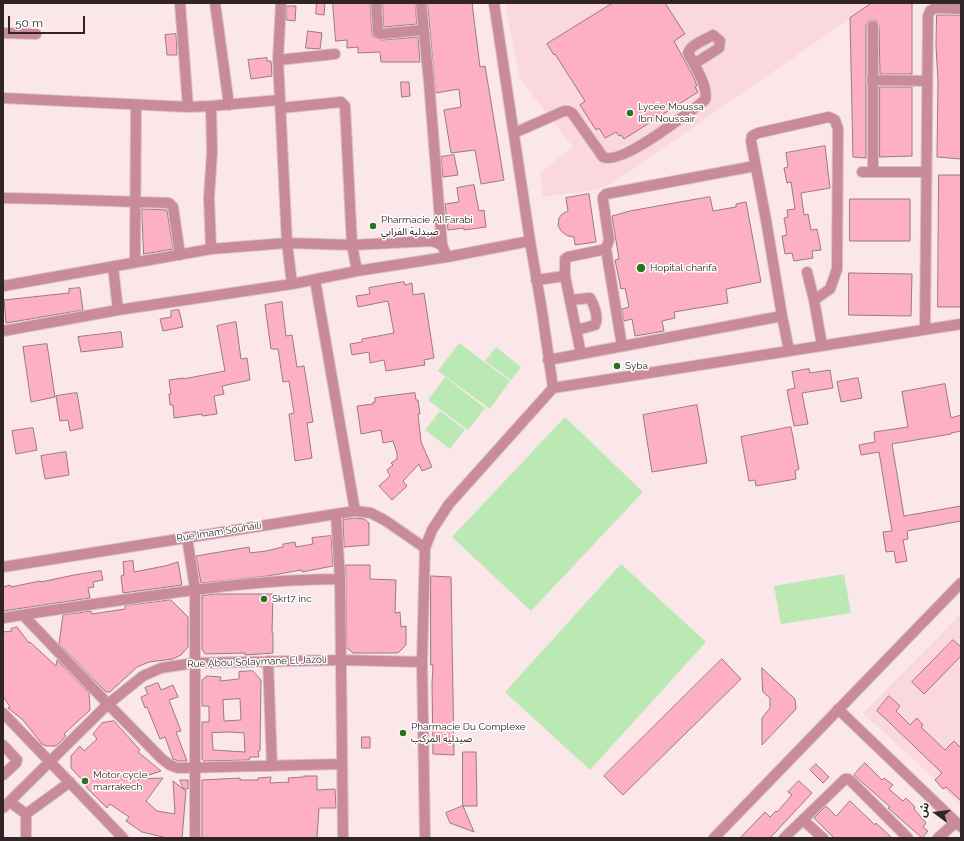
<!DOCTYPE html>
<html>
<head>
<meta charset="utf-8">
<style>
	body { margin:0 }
	#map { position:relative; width:964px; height:841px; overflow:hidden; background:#fbe6ea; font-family:Raleway,"Noto Sans Arabic",sans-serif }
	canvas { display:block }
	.frame { position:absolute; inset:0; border:4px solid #312427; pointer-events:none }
	.north { position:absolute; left:916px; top:793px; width:40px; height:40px; -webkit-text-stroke:3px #fff; paint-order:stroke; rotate:285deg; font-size:11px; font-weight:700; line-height:16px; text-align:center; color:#312427 }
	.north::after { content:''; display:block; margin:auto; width:14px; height:18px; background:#312427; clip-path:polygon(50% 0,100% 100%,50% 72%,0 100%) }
	.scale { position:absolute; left:8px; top:16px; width:77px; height:18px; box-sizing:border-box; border:2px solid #312427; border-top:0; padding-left:5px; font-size:12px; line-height:14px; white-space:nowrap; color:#312427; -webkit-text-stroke:3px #fff; paint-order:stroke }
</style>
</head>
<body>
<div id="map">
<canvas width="964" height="841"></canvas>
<div class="frame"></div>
<div class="north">ش</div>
<div class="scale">50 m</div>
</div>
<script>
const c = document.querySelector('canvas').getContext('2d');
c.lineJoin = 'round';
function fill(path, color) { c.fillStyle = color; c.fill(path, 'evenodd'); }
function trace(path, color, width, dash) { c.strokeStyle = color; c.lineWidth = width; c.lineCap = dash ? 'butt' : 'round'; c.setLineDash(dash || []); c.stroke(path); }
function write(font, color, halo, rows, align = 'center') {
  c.font = font + ' Raleway,"Noto Sans Arabic",sans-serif'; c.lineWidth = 3; c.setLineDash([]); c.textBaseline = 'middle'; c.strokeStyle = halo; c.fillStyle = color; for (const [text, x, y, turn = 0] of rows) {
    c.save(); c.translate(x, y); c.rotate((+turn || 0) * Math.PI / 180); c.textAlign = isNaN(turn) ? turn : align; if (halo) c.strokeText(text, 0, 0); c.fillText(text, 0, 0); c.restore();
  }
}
const built = new Path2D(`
	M505,3H872L613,183L596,190L543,197L540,173L573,147L520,79Z
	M961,614V806L930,775L863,713Z`);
const green = new Path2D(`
	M459,343L510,381L490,409L438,371Z
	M496,347L521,367L511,380L485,361Z
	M445,377L485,408L468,430L428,400Z
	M440,411L465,430L450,449L425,430Z
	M565,417L643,492L531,611L452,537Z
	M621,564L706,642L590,770L505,692Z
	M844,574L851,613L781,624L774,586Z`);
const building = new Path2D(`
	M317,3H325L324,15L316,14Z
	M333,3H370L372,33L373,37L382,40L418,37L420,62H381L380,52L358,53V47L347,48V40L336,41Z
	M383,3H415L417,24L384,27Z
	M428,3H472L480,67L485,66L504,180L481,184L475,150L451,153L444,110L461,107L459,89L436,93Z
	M613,3H665L685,34L674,41L694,78L697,86L695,87L698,92L624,139L621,135L619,136L616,132L605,138L599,128L596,130L580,105L585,101L555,54L554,55L547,44Z
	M872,3H912V74H880L879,26L876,20L869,21L866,26V158L853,157L850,18Z
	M287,6H296L295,21L287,20Z
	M937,15H961V159L937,157L938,82L936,45Z
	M308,31L322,33L320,49L306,48Z
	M176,34L177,55H167L165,35Z
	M267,58V61H271L272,76L251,79L248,60Z
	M401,82H409L410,96L402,97Z
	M880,87H912V156L880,157Z
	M825,146L830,188L801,193L804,215L808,214L811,230L817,229L821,250L812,251L813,258L794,261L792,253L785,254L782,236L787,235L784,218L788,217L787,210L795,209L791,182L787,183L784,168L788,167L786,153Z
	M454,155L458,175L443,177L441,157Z
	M939,175H961V307H938Z
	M474,185L479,211L484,210L486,227L464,230V228L448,230L445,204L459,202L457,188Z
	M589,194L596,242L575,245L574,237L568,236L562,232L558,226L559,218L562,214L568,211L566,198Z
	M710,197L713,211L736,207V204L746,202L761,282L726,289L728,303L674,312L675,318L662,321L664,331L635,336L632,319L624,321L622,309L629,307L625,288L621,289L615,260L619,259L612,216L630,211Z
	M850,199H910V241H850Z
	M142,209L167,210L173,249L144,254Z
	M849,273L912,274L911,316L849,315Z
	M404,282L405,285L412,283L413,295L424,293L434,358L424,360L425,365L386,371L384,360L370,363L369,352L352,355L350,344L362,342V339L394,333L388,301L358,307L356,296L370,294L369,288Z
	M80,288L83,310L6,323L4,300L69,293V289Z
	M282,302L286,336L292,335L297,367L304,366L313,422L307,423L312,458L295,461L289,414L294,413L289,381L283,382L278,349H271L265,305Z
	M179,310L183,327L163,331L160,319L171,317V311Z
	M236,322L241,359L247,358L250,380L222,386L224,394L214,396L217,414L202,416V414L174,418L173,405H170L169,394H171L169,380L183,378V379L225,371L217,326Z
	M121,332L123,347L81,352L78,337Z
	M47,344L55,397L31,402L23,347Z
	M809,369L810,373L830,370L833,388L802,393L808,424L794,426L787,390L795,388L792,372Z
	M858,378L862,398L841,402L837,382Z
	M945,384L951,418L961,415V431L951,433V434L892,444L904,516L961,506V521L907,531L908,539L903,540L907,561L896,563L894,551L886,552L883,532L892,531L879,452L861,455L859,445L875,442L874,432L908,427L902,392Z
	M77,393L83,428L70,431L68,420L60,421L56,396Z
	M415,393L416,400H418L420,414H418L421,442L432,467L422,471L419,464L403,481L407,486L392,500L379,486L390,476L387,470L393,465L391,463L397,459V453L393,441L383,443L381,430L361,434L357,406L373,404V402H375V398Z
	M697,405L707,463L652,472L643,415Z
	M791,427L799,469L795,471L796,479L756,486L755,480L749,481L741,437Z
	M33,428L37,450L16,454L12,431Z
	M66,452L69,475L45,479L41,456Z
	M355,518L364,519L369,523V545L344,547L343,520Z
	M331,536L333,566L302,572L301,570L268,576L201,583L196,556L249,547L250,553L266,551L283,547V544L295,542L296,547L313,544L312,538Z
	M133,561L134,572L165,566L178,562L182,585L123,593L121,576L124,575L123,562Z
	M346,565H370V579L396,580L395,613L400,612L401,627L406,626V645L398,653H353L347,648Z
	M101,571L103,580L93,582L94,587L88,588L90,598L3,611V587L10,585L11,587L40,581L41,582L74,575Z
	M431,576L451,577L454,755L433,754L432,684L433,665H431Z
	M216,594H273L272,633H273V653L245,655V653L205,654L202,649V596Z
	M171,600L188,617V647L181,655L173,659L149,662L137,667L110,692H106L59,644L63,615L91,611L92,614L125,609V606Z
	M17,627L29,643L30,642L56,666L57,660L89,693L90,710L64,734L66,736L56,746H46L42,744L23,720L8,708L10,707L3,696V632L12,631L11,629Z
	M953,640L961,647V656L924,694L912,682Z
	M722,659L741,679L623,795L604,776Z
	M762,668L795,699L796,709L762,745V718L770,708V698L763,692Z
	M253,671L261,680L260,751H258L259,757H250L249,760L204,761L202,759V722H209V706H202V680L207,676L221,677L220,681L239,679V672ZM240,699L241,720L224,721L223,700ZM229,732L244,733L245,752L213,750L212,733Z
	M158,683L161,690L173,685L178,697L169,700L181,731L176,732L187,761H179L173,759L165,737L160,739L147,707L145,708L141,697L148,694L145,688Z
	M889,696L900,706L896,711L910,725L917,718L923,725L921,727L945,750L954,741L961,748V801L946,787L943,789L935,780L942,773L890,723L877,711Z
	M114,721L140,750L138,752L161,771L137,779L163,778L146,801L157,811L175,814L173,781L186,791L182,838H167L142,832L126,821L129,817L110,804L107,808L86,787L87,785L71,768V756L80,746L84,751L97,739L93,734L102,723Z
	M362,737H370V748H362Z
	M463,752H476L477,806H463Z
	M865,763L882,780L884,778L893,785L889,789L903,801L906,798L915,807L914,809L926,823L923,827L928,831L922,838L888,808L890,807L854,775Z
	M816,764L829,777L823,783L810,770Z
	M304,776H317V790L335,789L336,808H319L317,838H202V780L240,778V780H258V778L271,777L270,783L289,782L288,778L304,777Z
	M180,780H188V789H184Z
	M799,781L812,793L770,838H740L765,812L770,817L776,811L777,812L792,795L788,792Z
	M850,801L875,825L876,823L892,838H834L814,818L826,806L836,816Z
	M463,806L474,832L450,823L446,813Z`);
const minor = new Path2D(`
	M180,3L188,107
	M215,3L229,105
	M281,3L278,60L280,100L287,243L292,284
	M376,3L378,33L381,34L423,30
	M421,3L429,82L442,245
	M494,3L530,241L542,311L553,388
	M873,26V172
	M3,33L36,34
	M278,60L335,54
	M872,80L927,81
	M3,98L188,107L211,106L280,100
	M211,106L212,152L209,198L211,249
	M281,108L341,102L345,106L352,245L357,271
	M514,133L564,111H568L572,113L603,157C621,166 689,112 705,100C709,87 694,64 688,53C691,44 705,40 713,35L720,41L719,48L694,64
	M862,172H926
	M3,198L50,199L169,203L173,207L180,255
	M606,249L622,346
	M135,262L136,105
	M113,267L118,310
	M807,272L814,300
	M565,276V259L568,257L606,249L609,240L603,200V197L606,194L755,166
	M315,280L355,511
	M536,280L565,276L581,354L782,316
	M3,286L211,249L287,243L352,245L432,241L442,245L447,257
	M570,300L590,298C594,304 599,318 595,325L577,330
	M925,328L928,16L930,11L935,8L961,9
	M3,331L118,310L292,284L357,271L447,257L530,241
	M789,350L782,316L766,220L751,141L752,136L758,133L829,117L835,120L838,129L837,269L830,289L814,300L822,345
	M548,360L581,354
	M336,515L340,579L343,838
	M187,537L195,589V838
	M3,567L355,511L371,513L386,521L425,548
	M23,615L108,704L162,759L170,765L178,768L342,764
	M3,618C45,611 87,605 129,599C199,589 269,579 340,579
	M268,661L272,766
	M838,709L961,827
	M3,713L123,838
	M3,745L17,760L16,763L3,775
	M10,802L26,814
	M3,808L108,704L143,676L161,668L194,663L341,660L422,662
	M803,820L823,838
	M26,838V814L70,782
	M425,838L422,662L425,548L432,530L449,504L553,388L961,324
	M714,838L961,583
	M784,838L845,779H848L852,782L908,838
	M938,838L956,822`);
const markers = [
	[630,113,4,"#27741a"],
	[373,226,4,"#27741a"],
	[641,268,5,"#27741a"],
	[617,366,4,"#27741a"],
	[264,599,4,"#27741a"],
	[403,733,4,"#27741a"],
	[85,781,4,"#27741a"]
];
const poiNames = [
	["Lycée Moussa",638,107],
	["Ibn Noussair",638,119],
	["Pharmacie Al Farabi",381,220],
	["صيدلية الفرابي",381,232],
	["Hopital charifa",650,268],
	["Syba",625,366],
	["Skrt7 inc",272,599],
	["Pharmacie Du Complexe",411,727],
	["صيدلية المركب",411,739],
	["Motor cycle",93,775],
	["marrakech",93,787]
];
const streetNames = [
	["Rue Imam Souhaili",219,532,-9],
	["Rue Abou Solaymane El Jazoli",257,662,-2]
];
fill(built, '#fbd8e0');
fill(green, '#bbe9b3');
fill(building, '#fdb0c3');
trace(building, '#9a7a81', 1);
trace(minor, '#d7c3c7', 12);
trace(minor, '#c98a99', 10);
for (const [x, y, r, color] of markers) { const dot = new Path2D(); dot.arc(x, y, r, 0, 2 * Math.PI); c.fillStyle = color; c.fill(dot); trace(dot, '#fff', 1.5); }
write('10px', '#312427', '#fff', poiNames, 'left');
write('10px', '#312427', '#fff', streetNames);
</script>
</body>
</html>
